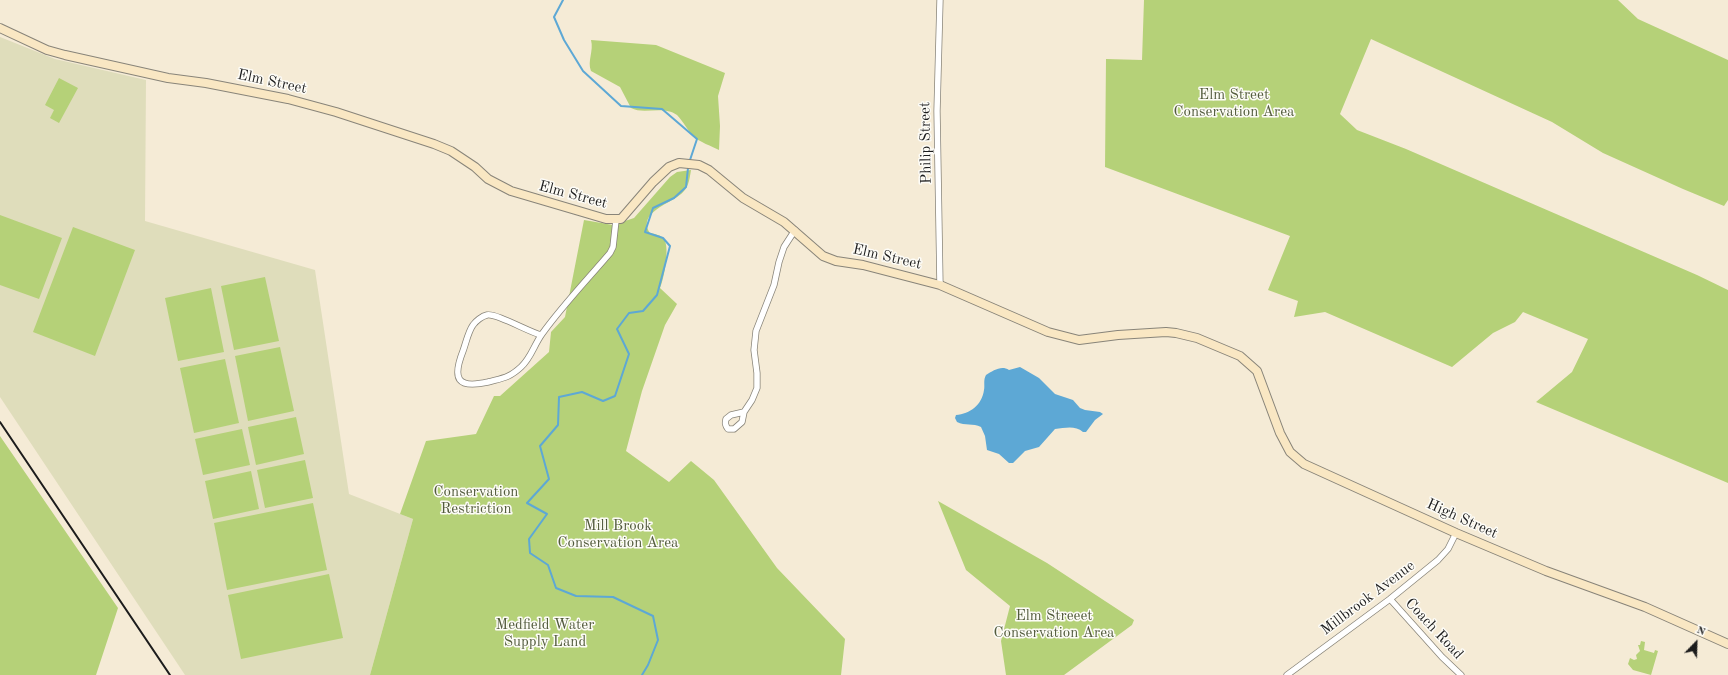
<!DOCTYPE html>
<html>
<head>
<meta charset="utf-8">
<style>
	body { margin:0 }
	#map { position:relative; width:1728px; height:675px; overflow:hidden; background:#f5ebd6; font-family:"Old Standard TT",serif }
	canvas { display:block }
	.north { position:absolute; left:1676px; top:623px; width:40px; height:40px; -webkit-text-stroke:3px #fdfcf7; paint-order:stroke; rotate:23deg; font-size:11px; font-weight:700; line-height:16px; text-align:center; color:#1c1c1c }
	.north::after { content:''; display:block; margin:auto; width:14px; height:18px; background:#1c1c1c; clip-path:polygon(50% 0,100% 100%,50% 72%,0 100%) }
</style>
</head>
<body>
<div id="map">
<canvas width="1728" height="675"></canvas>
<div class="north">N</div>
</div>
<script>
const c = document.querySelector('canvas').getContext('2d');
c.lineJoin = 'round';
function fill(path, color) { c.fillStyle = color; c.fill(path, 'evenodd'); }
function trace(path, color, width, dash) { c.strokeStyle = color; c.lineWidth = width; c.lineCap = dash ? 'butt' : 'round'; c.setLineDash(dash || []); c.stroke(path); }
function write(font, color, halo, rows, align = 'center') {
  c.font = font + ' "Old Standard TT",serif'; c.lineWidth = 3; c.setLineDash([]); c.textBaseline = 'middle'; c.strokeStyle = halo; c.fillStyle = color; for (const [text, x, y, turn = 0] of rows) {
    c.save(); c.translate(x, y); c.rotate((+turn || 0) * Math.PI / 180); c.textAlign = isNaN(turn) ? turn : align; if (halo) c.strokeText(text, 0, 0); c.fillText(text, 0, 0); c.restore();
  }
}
const built = new Path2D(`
	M0,37L55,59L146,80L145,221L315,270L349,494L413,519L370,675H185L0,397Z`);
const green = new Path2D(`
	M1144,0H1618L1638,19L1728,60V200L1724,206L1683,189L1603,153L1552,122L1371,39L1340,114L1357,130L1406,149L1697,275L1728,290V483L1536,402L1572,372L1588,339L1523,312L1515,322L1493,333L1452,367L1325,312L1294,317L1298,301L1268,290L1290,236L1105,167L1106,59L1142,60Z
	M591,40L656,45L725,73L718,96L720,126L719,150C713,147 698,141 694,137C688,131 683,121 677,115C663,105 644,115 631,108L620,87L591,71C587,61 594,51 591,40Z
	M59,78L78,88L59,123L50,118L54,110L45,105Z
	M691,170C690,176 689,186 684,191C675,203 636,211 650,233C655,234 661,235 664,239C670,248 664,279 660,288L677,304L665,325L642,391L626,451L669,482L691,461L714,480L777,568L845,639L841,675H370L413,519L400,514L426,441L476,434L494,396H500L549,352L551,332L565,317L584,220L613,225L634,218L670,177L677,172Z
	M0,215L62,238L39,299L0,285Z
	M73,227L135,250L95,356L33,332Z
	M265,277L279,341L234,350L221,286Z
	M211,288L224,352L178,361L165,298Z
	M280,347L294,411L248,421L235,356Z
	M225,359L239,423L194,433L180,368Z
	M296,417L304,454L256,465L248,427Z
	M242,429L250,465L203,475L195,439Z
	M0,436L118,608L96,675H0Z
	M305,460L313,498L265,508L257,470Z
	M251,471L259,509L213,519L205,481Z
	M938,501L1047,563L1134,620L1132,625L1064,675H1006L1001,641L1010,606L966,570Z
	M313,503L327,570L227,590L214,523Z
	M329,574L343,638L241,659L228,595Z
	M1641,641L1645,642L1644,650L1654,653L1655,650L1658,651L1651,675L1633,670L1628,664L1630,658L1634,660L1637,659L1636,655L1640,651L1638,645H1640Z`);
const water = new Path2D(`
	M1020,367L1039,378L1055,394L1073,400L1080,408L1085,410L1100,412L1103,414L1095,420L1086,432H1083C1075,425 1065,428 1055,429L1039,447L1025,451L1013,463H1009L999,454L987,450L985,436L981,427C973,423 965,426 957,422L955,418L956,415C970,414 982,405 984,390C985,385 983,380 986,375C993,371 1001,365 1009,370Z`);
const stream = new Path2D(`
	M563,0L554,17L564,40L583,71L621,106L662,109L697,139L690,160
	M642,675L648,665L658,640L653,616L613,597L576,596L556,588L548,565L530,553L529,539L547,514L527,503L549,479L540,446L558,425L559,397L582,392L603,401L615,396L629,354L617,329L629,313L643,311L657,295L670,246L663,238L645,232L653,208L674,198L686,187L688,168`);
const street = new Path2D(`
	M940,285L937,111L940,0
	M541,335C529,332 496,313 487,315C482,316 476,321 473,325C468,332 466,343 463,351C452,379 457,389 488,382C503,378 509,378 521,367C531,358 534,345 542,334C562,306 587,280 610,253L613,247L616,220
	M744,412L731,415L726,419C725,423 725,425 728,429H734L742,422L744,412L752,400L757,388V373L754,350L756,331L774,285L779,262L784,247L795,230
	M1390,599L1442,657L1461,675
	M1287,675L1390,599L1438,560L1448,549L1456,533`);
const secondary = new Path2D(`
	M0,28L47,50L65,55L168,78L206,83L288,99L336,112L434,144L451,151L475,167L488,179L511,191L606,219H621L653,182L669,167L679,163L699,165L709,170L743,198L784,222L823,256L836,261L863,265L940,285L1048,332L1079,340L1118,335L1166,332L1176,333L1197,338L1240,356L1257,371L1280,433L1290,452L1304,464L1456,533L1546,571L1645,607L1728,644`);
const rail = new Path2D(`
	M0,422L170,675`);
const streetNames = [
	["Elm Street",272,82,12],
	["Philip Street",926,143,-91],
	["Elm Street",573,195,15],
	["Elm Street",887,257,13],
	["High Street",1462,519,24],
	["Millbrook Avenue",1368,598,-37],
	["Coach Road",1434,629,47]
];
const parkNames = [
	["Elm Street",1234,95],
	["Conservation Area",1234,112],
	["Conservation",476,492],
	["Restriction",476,509],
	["Mill Brook",618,526],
	["Conservation Area",618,543],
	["Elm Streeet",1054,616],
	["Conservation Area",1054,633],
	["Medfield Water",545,625],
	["Supply Land",545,642]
];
fill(built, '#dfddbb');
fill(green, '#b5d178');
fill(water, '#5da8d5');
trace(stream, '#5da8d5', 2);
trace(street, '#888479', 7);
trace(secondary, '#888479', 10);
trace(street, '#fff', 5.5);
trace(secondary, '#f9e7c3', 8);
trace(rail, '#1c1c1c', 2);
write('15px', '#1c1c1c', '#fdfcf7', streetNames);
write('15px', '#525b3c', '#fdfcf7', parkNames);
</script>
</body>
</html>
